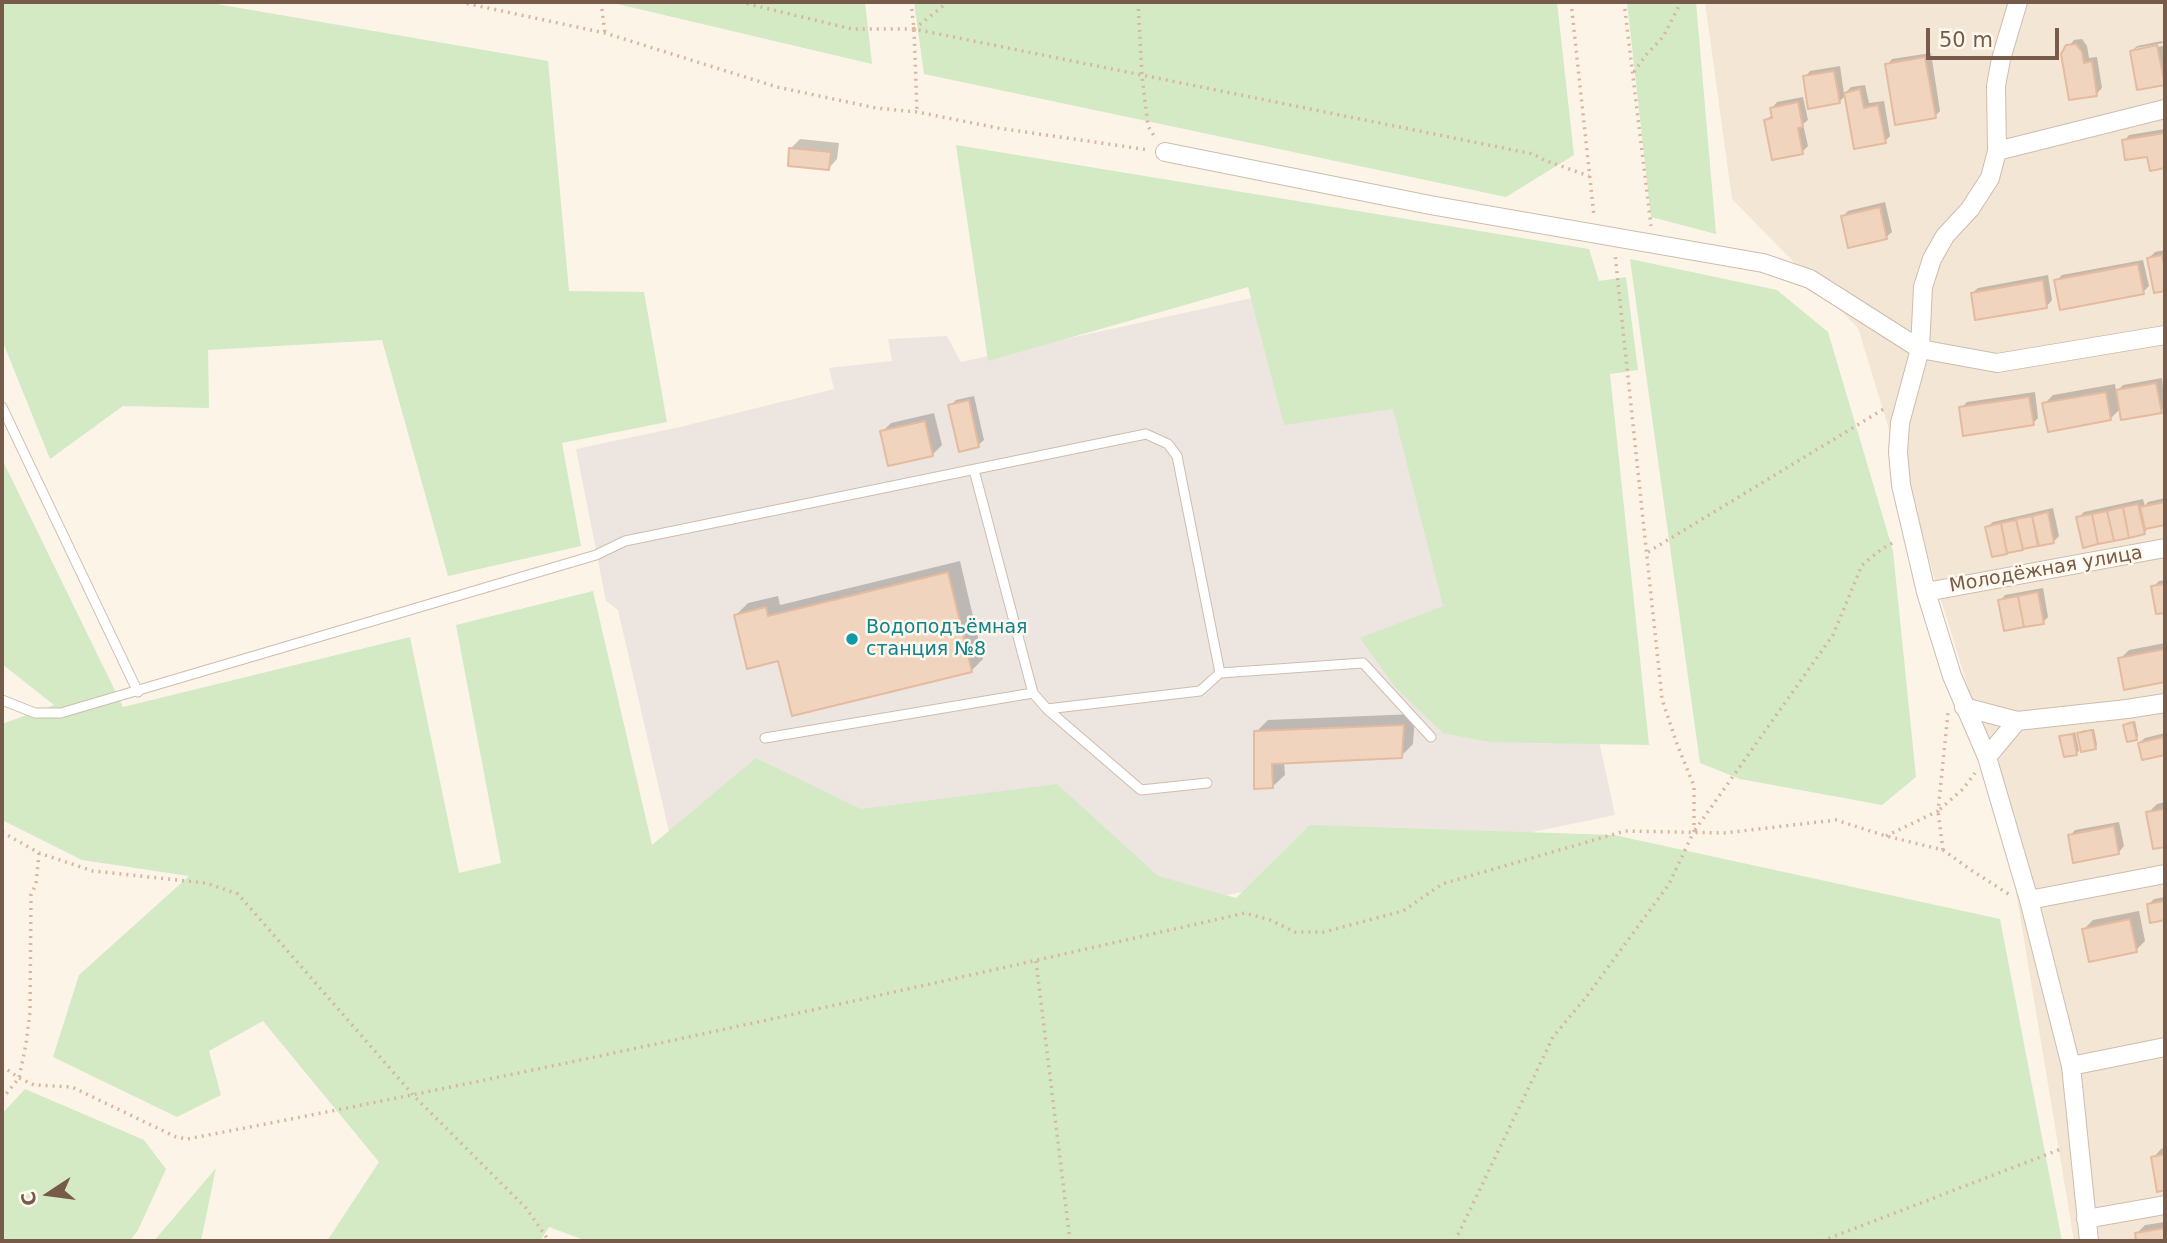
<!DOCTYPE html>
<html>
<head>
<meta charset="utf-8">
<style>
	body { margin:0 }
	#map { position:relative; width:2167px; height:1243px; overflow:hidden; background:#fcf4e7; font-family:"DejaVu Sans",sans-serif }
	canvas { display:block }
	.frame { position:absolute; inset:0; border:4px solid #765b4b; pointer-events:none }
	.north { position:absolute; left:14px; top:1159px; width:70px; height:70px; -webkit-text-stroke:5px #fff8ed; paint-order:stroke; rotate:257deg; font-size:19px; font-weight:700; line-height:28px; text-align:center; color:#765b4b }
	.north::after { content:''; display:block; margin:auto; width:24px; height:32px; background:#765b4b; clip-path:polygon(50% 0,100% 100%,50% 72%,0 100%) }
	.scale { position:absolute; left:1926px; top:28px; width:133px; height:32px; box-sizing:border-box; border:4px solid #765b4b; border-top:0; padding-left:9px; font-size:21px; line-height:24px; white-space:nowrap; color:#765b4b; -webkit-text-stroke:5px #fff8ed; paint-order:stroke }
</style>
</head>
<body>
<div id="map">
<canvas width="2167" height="1243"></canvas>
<div class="frame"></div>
<div class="north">С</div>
<div class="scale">50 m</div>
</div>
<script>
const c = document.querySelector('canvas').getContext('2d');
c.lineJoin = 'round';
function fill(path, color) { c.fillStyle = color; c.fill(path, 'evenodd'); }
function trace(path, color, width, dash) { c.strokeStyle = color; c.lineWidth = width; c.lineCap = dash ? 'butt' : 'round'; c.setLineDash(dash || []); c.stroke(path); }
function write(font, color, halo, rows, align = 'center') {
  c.font = font + ' "DejaVu Sans",sans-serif'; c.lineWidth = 5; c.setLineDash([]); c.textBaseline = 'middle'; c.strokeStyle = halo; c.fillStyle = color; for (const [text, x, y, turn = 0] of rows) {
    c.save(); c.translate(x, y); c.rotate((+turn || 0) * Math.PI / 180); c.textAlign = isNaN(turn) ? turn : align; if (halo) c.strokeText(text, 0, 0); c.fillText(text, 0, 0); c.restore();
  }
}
const residential = new Path2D(`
	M1705,2H2165V1241H2074L1999,789L1858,328L1732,199Z`);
const industrial = new Path2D(`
	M1493,245L1615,815L708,1002L618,610L606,601L576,449L680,427L834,389L829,368L892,361L888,339L947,336L961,362Z`);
const green = new Path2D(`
	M2,2H205L548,61L569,291L644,292L667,422L562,443L581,546L448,576L382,340L208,350L209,408L123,406L50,459L2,340Z
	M609,2H865L872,64Z
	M914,2H1557L1574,155L1506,197L924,74Z
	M1627,2H1696L1716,234L1651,217Z
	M956,145L1589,249L1599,281L1626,277L1638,370L1610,374L1649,745L1489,742L1443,733L1395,687L1360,638L1443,606L1393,409L1284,425L1248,287L988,361Z
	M1630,259L1777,290L1828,332L1893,551L1916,777L1882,805L1740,779L1700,763Z
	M2,459L123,707L410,637L459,873L501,863L456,625L593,591L652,845L756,758L861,809L1057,784L1158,876L1236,898L1310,825L1614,835L2000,919L2062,1241H587L549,1227L540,1241H327L379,1162L263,1021L209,1051L221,1095L177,1117L53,1057L79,975L189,876L82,860L2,820V724L54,705L2,664Z
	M25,1089L144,1140L166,1169L138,1230L130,1241H2V1114Z
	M216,1168L201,1241H153H154Z`);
const shadow = new Path2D(`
	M2082,39L2087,46L2089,58L2097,57L2102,88L2096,94L2068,47L2074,40Z
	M2162,41L2163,43L2136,48V51L2163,46L2165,56L2164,83L2132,51L2137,46Z
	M1931,53L1940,111L1935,116L1887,65L1892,59Z
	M1840,66L1844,94L1851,87L1865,85L1869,103L1884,101L1890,136L1885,141L1846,95L1839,102L1805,77L1810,71Z
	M1803,97L1808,120L1803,124L1808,146L1802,152L1766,120L1773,114L1772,108L1777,102Z
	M2165,129V166L2151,169L2148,155L2124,141L2129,135Z
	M800,139L839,143L837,159L829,168L791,148Z
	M1885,202L1892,232L1886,237L1843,216L1848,211Z
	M2165,250V289L2156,291L2149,258L2155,252Z
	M2143,260L2149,286L2143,292L2056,281L2062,275Z
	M2048,275L2052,300L2047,306L1972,293L1978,288Z
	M2162,378L2165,407L2161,411L2121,408L2110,419L2044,404L2053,395L2115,384L2116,392L2123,385Z
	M2035,392L2038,418L2033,423L1961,408L1967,402Z
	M974,396L984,440L978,445L950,406L956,400Z
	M934,413L942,445L933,454L890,464L882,432L891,423Z
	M2165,498V523L2150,526L2144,533L2078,518L2084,512L2143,499L2145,506L2148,502Z
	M2053,508L2059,536L2054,541L1993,555L1987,527L1993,522Z
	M960,561L983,659L971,671L780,659L736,615L748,603L778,596L780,605Z
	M2165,580V611L2158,612L2153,587L2159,581Z
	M2043,588L2048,617L2043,622L2000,601L2005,595Z
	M2165,643V680L2125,687L2120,659L2129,650Z
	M1415,714L1413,744L1401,756L1284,762L1285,775L1272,787L1256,732L1268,720Z
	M2135,721L2138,736L2136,739L2125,725Z
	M2094,729L2097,745L2095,748L2079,734L2081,731Z
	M2075,732L2079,751L2076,753L2061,737Z
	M2165,733V753L2143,758L2139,743L2145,738Z
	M2165,802V845L2155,847L2148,813L2157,804Z
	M2119,822L2124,846L2119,852L2070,836L2075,830Z
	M2165,897V919L2151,921L2149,904L2154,899Z
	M2139,911L2145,941L2136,950L2084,929L2093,920Z
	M2165,1148V1189L2159,1190L2153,1158L2161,1149Z
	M2165,1222V1241H2138L2136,1234L2145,1225Z`);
const building = new Path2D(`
	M2076,44L2082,52L2084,63L2092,61L2097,96L2069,100L2061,54L2066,45Z
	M2157,45L2165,85L2137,90L2130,51Z
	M1925,57L1936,118L1895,125L1885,64Z
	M1834,71L1840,103L1808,109L1803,76Z
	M1860,89L1864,108L1878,105L1886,143L1854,149L1844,93Z
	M1798,102L1803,127L1798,128L1803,154L1772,160L1764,120L1772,118L1770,108Z
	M2165,133V168L2150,171L2147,157L2125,160L2122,140Z
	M789,148L831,152L829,170L788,166Z
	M1880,207L1887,239L1848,248L1841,216Z
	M2162,255L2165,270V291L2154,293L2147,258Z
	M2138,264L2144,294L2060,310L2054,280Z
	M2043,280L2047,308L1975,320L1971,293Z
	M2156,383L2162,413L2121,420L2116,390Z
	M2106,392L2111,420L2048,432L2042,403Z
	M2029,397L2034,425L1963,436L1959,407Z
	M969,400L979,447L959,452L948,405Z
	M925,421L933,456L888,466L880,431Z
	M2165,502V525L2145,529L2140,507Z
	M2138,504L2145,534L2129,538L2123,507Z
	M2123,507L2129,538L2114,541L2107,511Z
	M2107,511L2114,541L2098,544L2092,514Z
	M2048,512L2054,543L2039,546L2032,516Z
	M2092,514L2098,544L2083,548L2076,517Z
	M2032,516L2038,546L2023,549L2016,519Z
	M2016,520L2023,550L2007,553L2001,523Z
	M2001,523L2007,554L1992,557L1985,527Z
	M948,572L972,672L792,716L778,661L747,669L734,615L766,607L768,616Z
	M2165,584V613L2156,614L2151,586Z
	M2038,592L2044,624L2024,627L2018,596Z
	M2018,596L2024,627L2004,631L1998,600Z
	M2165,649V682L2124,690L2118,658Z
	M2133,722L2137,740L2127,742L2123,725Z
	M1404,725L1402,758L1272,764L1273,788L1254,789V731Z
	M2092,730L2096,749L2081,752L2077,733Z
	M2073,734L2077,755L2064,757L2059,736Z
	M2163,737L2165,755L2142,760L2138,743Z
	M2165,809V847L2153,849L2146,812Z
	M2114,826L2119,854L2073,863L2068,835Z
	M2165,901V920L2150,923L2147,904Z
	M2130,919L2137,952L2089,962L2082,929Z
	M2165,1154V1190L2157,1192L2151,1157Z
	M2165,1228V1241H2136L2135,1233Z`);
const path = new Path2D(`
	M460,2L605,33L777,87L876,108L917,112L998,128L1149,150
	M601,2L605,33
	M740,2L852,29H914L1533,154L1544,160L1589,176
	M911,2L914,29L917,112
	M1138,2L1142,76L1148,126L1156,139
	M1571,2L1594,216
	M1624,2L1651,226
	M914,29L948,2
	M1634,72L1646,55L1663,37L1681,2
	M1648,552L1887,407
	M1695,830L1833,635L1862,565L1883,548L1896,541
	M2,832L39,853L93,871L206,883L238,894L414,1096L526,1208L549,1241
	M1886,836L1938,811L1948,713
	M1943,850L1938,811L1963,789L1975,773
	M1036,961L1070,1241
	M2,1066L19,1078L34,1085L72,1087L176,1137L187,1139C541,1072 893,993 1245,913L1270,920L1295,932H1324L1403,911L1442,884L1625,831L1724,833L1836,820L1886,836L1943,850L1971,870L2010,895
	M2,1099L19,1078L26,1044L30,1012L31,895L36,884L39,853
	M1455,1241L1553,1037L1587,996L1669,884L1694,831V786L1677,744L1662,699L1615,254
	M1822,1241L2061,1149`);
const service = new Path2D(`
	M2,407L138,692
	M1033,693L1047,709L1141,790L1207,783
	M2,700L35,713H61L596,555L625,541L1146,434L1168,444L1177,456L1220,673L1363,663L1431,737
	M1047,709L1200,691L1220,673
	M765,738L1033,693L974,470`);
const minor = new Path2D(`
	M2018,2L2001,59L1996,86L1997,151L1990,178L1970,209L1945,236L1932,259L1923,287L1920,349L1900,423L1898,452L1901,485L1926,592L1952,676L1987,757L2029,900L2071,1066L2089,1241
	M1997,151L2165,109
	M1165,152L1430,205L1763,263L1810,279L1920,349L1997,363L2165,335
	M1926,592L2165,548
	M1964,707L2017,721L2127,709L2165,703
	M1987,757L2017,721
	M2029,900L2165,874
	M2071,1066L2165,1047
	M2086,1219L2165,1205`);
const markers = [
	[852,639,7,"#0f9aa8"]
];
const streetNames = [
	["Молодёжная улица",2046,570,-10]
];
const cultureNames = [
	["Водоподъёмная",866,628],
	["станция №8",866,650]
];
fill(residential, '#f4e6d5');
fill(industrial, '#ede6e0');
fill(green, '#d3eac5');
fill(shadow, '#0003');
fill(building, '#f1d4be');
trace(building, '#e4bb9f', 2);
trace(service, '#cebcad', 11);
trace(minor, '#cebcad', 20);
trace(path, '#d7b7a1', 3.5, [2, 5]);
trace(service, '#fff', 9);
trace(minor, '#fff', 18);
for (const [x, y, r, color] of markers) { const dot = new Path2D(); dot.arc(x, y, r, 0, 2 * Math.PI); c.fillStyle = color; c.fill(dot); trace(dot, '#fff8ed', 2.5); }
write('19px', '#765b4b', '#fff8ed', streetNames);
write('19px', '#0d838f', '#fff8ed', cultureNames, 'left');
</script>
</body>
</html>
